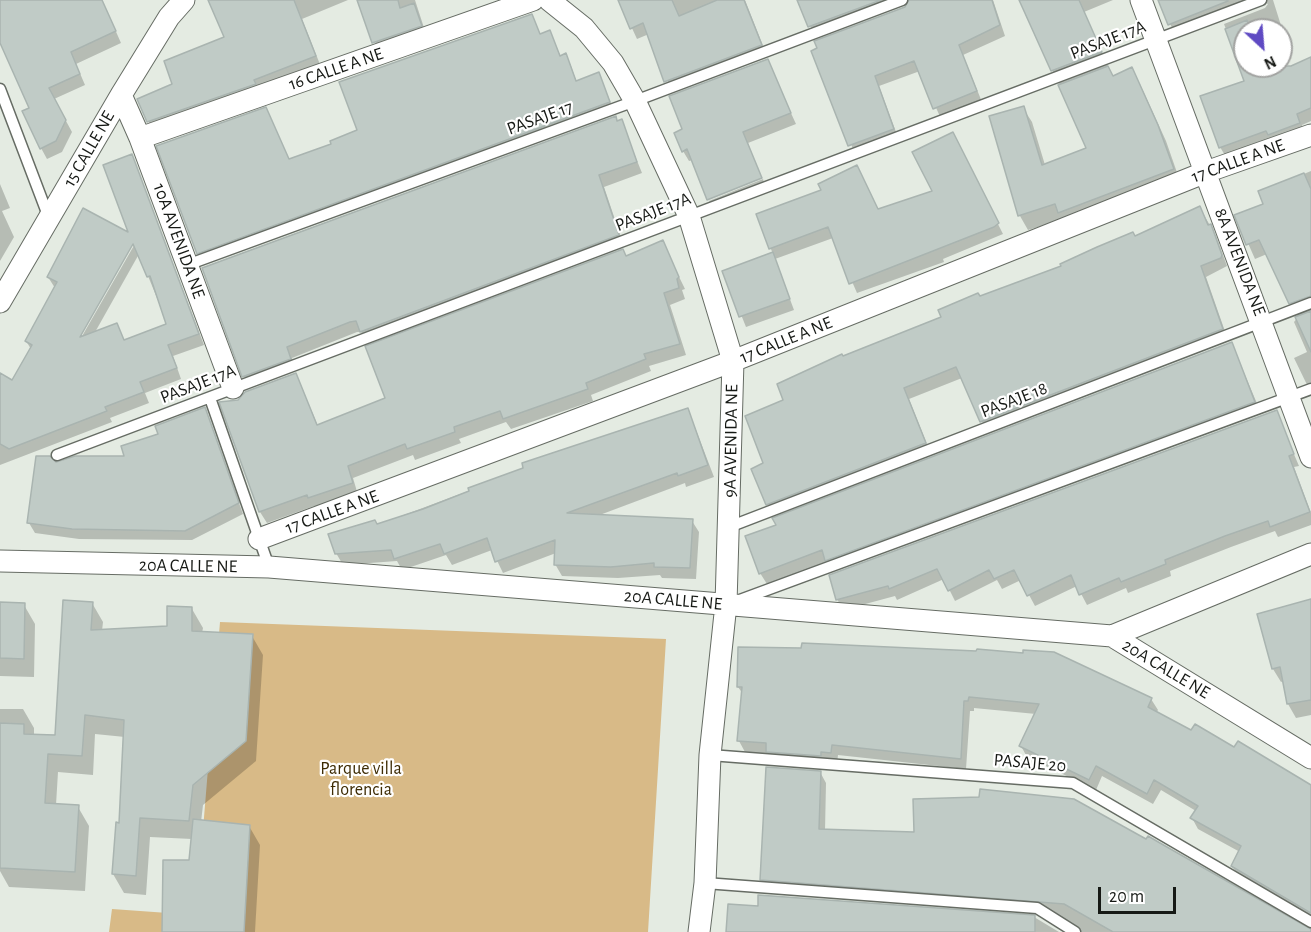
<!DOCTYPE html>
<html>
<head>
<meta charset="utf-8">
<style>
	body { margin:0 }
	#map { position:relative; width:1311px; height:932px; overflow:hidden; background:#e4ebe2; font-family:"Alegreya Sans",sans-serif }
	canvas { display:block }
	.north { position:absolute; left:1233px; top:18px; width:60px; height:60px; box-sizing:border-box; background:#fff; border:2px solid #a2a3a1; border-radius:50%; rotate:154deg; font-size:16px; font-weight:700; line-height:24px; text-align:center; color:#161915 }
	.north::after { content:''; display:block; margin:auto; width:21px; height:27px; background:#5f4ac3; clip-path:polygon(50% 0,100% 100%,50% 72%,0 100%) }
	.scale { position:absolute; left:1098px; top:887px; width:78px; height:27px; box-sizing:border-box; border:3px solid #161915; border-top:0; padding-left:8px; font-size:18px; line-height:21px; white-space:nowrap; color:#161915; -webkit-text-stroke:4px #fff; paint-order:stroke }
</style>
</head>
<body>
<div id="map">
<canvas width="1311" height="932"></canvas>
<div class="north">N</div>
<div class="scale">20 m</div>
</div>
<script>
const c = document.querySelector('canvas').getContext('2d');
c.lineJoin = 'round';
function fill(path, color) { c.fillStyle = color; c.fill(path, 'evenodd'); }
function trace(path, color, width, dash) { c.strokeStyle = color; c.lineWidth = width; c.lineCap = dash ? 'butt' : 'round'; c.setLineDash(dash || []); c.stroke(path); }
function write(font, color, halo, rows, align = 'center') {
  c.font = font + ' "Alegreya Sans",sans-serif'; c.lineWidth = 4.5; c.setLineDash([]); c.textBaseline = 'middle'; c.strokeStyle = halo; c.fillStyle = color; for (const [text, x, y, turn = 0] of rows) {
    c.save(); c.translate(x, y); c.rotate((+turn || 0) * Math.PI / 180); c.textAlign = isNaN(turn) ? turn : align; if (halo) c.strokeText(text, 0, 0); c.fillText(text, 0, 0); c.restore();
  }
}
const green = new Path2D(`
	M220,622L666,639L648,932H109L112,909L196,915Z`);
const shadow = new Path2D(`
	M0,0H102L121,43L76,64L85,85L54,99L72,132L62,152L47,159L41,148L31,109L0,41Z
	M219,0H348L302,19L321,67L155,133L148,121L174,85L226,38Z
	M359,0H415L427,37L380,54Z
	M619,0H745L767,56L672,92L649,34L637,39Z
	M798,0H993L1005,36L963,55L982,102L941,119L920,71L879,86L899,140L856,156L813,52L909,4L816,37Z
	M1021,0H1113L1084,12L1113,77L1131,69L1140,84L1166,141L1181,184L1028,230L1020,216L991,117L1023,108L1032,122L1045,165L1088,149Z
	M1160,0H1273L1284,35L1281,36V30H1245V66H1279L1281,72L1311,59V121L1302,125L1305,134L1226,157L1220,147L1246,82L1224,24L1265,8L1268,4L1265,3L1175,35Z
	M531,16L541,35L549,32L561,57L565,55L571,66L577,83L599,74L615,113L204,263L198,253L271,120L290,161L333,145Z
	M767,61L796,124L748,143L761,177L708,198L693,160L689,161L683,151L684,130Z
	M621,121L642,173L604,187L624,246L368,343L361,332H357L292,358L296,370L250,387L244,376Z
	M958,145L1003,234L943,259L944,262L857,293L833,238L775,259L794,310L746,327L724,272L773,254L757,215L878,211L934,192Z
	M132,156L204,345L173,356L181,379L145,393L149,403L110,418L112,422L0,465V375L13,382L31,349L26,341L55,288L48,277L130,236ZM132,242H136L77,345L75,343ZM139,254L168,325L125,341L116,325L94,334Z
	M1311,171V393L1294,358L1307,352L1294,322L1298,317L1267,254L1255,259L1236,216L1264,205L1260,192Z
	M763,179L766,189L714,210L709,201Z
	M0,184L10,208L2,211L14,237L0,261Z
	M1200,208L1216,236L1227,266L1206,277L1228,340L987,432L962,378L909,399L931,454L774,514L768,504L765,464L785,401L843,358L943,318L980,298L1135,238Z
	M662,242L685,289L682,290L685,299L670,305L686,355L649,366L651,371L591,395L593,401L511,429L506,422L459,439L461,443L415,460L413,455L353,478L358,495L316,509L314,506L267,523L260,512L239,401L296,374L318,426L387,399L626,258Z
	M1232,344L1261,413L833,571L828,562L767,584L760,573Z
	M205,409L243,514L192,540L79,539L35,533L29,523L56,464L126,458Z
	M688,409L714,477L686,487L685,483L597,516L692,521L699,532L696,579L662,578L660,575L618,578L562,576L555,564L556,553L503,573L492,550L452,565L446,555L402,570L397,561L343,565L336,553L377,525Z
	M1276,412L1299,466L1294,467L1311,513V525L1278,537L1275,531L1231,547L1170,571L1171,576L1128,593L1126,588L1087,605L1077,586L1035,606L1021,580L1002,589L997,580L955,601L944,579L897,600L895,596L843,610L837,599Z
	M1311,601V715L1296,718L1288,704L1284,681L1281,682L1273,669Z
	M0,603L24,605L35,624L34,677L0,676Z
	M92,603L103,622L102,631L168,628L192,609L203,628L202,633L252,636L263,655L256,761L203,805L201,822L249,826L260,845L255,932H164L190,861L192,839L150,837L146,895L124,893L113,874L121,824L125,737L95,734L93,775L58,772L56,805L78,807L89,826L85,891L9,887L0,871V709H23L34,728V736H56Z
	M738,687L1151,699L1158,710L1156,713L1311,790V920L1239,877L1232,866L1240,852L1198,829L1192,818L1196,811L1161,790L1153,804L1102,776L1096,790L1027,757L1021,746L1036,714L974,708V711H970L966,769L838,755L837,764L774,762L769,754L745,752L739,741L743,694Z
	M820,772L826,783L825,831L1310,932H1078L1045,911L768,890L761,879Z
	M1034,917L1059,932H728Z`);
const building = new Path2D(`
	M0,0H102L116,31L71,52L80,74L49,88L66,120L56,141L40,149L22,111L29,108L0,43Z
	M208,0H294L316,56L254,80L256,84L147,122L137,99L172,84L164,61L224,37Z
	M357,0H398L400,8L414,3L422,26L372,43Z
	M618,0H672L679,16L717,0H744L762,45L664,82L643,23L630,29Z
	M797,0H881L808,27Z
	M909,0H992L1000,25L959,45L977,91L933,109L914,61L875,76L894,129L848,146L811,51L817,48L814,41L905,7Z
	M1019,0H1079L1102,52L1051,71Z
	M1158,0H1228V1L1168,25Z
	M532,14L540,34L550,30L560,56L566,53L576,81L599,72L610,102L197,254L156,146L266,107L289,159L331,144L330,141L357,130L339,82Z
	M1247,20L1251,30H1245V66H1291L1311,57V108L1297,114L1300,123L1268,135L1266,131L1219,148L1200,96L1244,81L1225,29Z
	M768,59L791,113L743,132L762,178L707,200L687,149L682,152L674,133L682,129L669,96Z
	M1108,66L1113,76L1132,67L1158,125L1174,169L1058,213L1055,204L1018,216L989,116L1024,106L1042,165L1086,148L1058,85Z
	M616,116L617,121L622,119L637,162L599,175L619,235L360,332L356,321L350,322L287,347L291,359L242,377L202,268Z
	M953,132L999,223L994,227L849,284L828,227L769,249L756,214L821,190L818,184L857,165L878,209L932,191L912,152Z
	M132,154L199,334L168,345L177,368L140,382L144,392L105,407L107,411L9,449L0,444V373L12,380L32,345L25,341L57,282L47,277L83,208L128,232L103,165ZM133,244L147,277L150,276L166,324L124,340L117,323L80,337Z
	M1304,173L1311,189V296L1289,304L1259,240L1246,245L1234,215L1263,204L1258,191Z
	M1200,206L1208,225L1211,224L1222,255L1221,258L1201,266L1223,329L980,422L956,367L904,388L926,443L766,505L751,469L763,463L745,416L783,400L777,384L842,354L843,356L941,317L938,310L978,293L980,296L1061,266L1060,264L1097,247L1133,232L1135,236Z
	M663,240L679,277L677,279L679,288L664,293L680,344L644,354L646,359L586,383L588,389L503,419L500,411L454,427L455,432L407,449L405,444L348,466L353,483L308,498L307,495L259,512L219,402L238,400L245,392L296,373L317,425L385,398L365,346L623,249L626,256Z
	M773,252L790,299L739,317L722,271Z
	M1311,311V352L1295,317Z
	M1232,342L1255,402L825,561L822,550L759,574L745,536L776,525L772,518Z
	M205,407L239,503L185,531L72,529L27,523L36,456H50L56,462L75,456H124L121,446L158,434L155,426Z
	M688,408L708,465L678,476L677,473L567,513L693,519L690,568L654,567V563L611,567L554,565L555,540L495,562L487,538L444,554L440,544L394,559L391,550L335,554L328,534L375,520L377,524L423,509L469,491L468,488L523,468L522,463Z
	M1277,410L1294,454L1289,456L1310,512L1270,527L1268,521L1225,536L1165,560L1166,564L1121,582L1119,578L1079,595L1071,575L1027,596L1014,570L994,579L989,570L948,591L937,569L889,589L888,586L836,600L829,575Z
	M1311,599V700L1287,704L1280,667L1272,669L1257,614Z
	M63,600L93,602L91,630L167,626V606L192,607V631L253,634L246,741L193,785L189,821L140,818L136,876L112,874L116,822L119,823L124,720L85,715L82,756L48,754L45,803L79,805L75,872L0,868V723L24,724V734L55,735Z
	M0,602L25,603L24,659L0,658Z
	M802,643L976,651L977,649L1023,653V650L1054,652L1152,698L1148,707L1191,730L1195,724L1234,747L1238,741L1311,785V913L1231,866L1241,846L1190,818L1198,806L1154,780L1147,794L1096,766L1089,780L1019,746L1039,704L969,697L968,701H964L961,759L832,745L831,753L821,752V756L766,752V743L737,741L742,687H737L738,647L801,648Z
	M766,767L821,771L819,829L914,832L913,799L979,797L980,789L1074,799L1146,839L1148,836L1160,843L1311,929V932H1113L1064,904L760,880Z
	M193,819L250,825L244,932H162L163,860H189Z
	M758,895L1035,915V932H726L728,904L758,906Z`);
const service = new Path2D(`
	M0,89L49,218
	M187,265L635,101L902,0
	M210,398L269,567
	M57,455L1261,0
	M729,527L1311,303
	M737,601L1311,389
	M710,755L1073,783L1311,922
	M705,883L1037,908L1075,932`);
const minor = new Path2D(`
	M549,0L584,28L613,63L635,101L689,216L733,361L726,604L710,755L705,883L699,932
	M1141,0L1311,457
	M121,95L140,138L233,388
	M140,138L533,0
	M0,302L121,95L169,17L184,0
	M259,539L733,361L1206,172L1311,135
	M0,561L269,567L1112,636L1311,758
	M1112,636L1311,554`);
const streetNames = [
	["PASAJE 17A",1108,40,-21],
	["16 CALLE A NE",336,69,-19],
	["PASAJE 17",540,118,-20],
	["15 CALLE NE",89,149,-60],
	["17 CALLE A NE",1238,161,-20],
	["PASAJE 17A",653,212,-21],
	["10A AVENIDA NE",179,241,70],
	["8A AVENIDA NE",1240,262,69],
	["17 CALLE A NE",786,340,-22],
	["PASAJE 17A",198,384,-21],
	["PASAJE 18",1014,400,-21],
	["9A AVENIDA NE",731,441,-89],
	["17 CALLE A NE",332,512,-20],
	["20A CALLE NE",188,566,1],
	["20A CALLE NE",673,600,5],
	["20A CALLE NE",1166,669,31],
	["PASAJE 20",1030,763,5]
];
const parkNames = [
	["Parque villa",361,769],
	["florencia",361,790]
];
fill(green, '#d8ba87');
fill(shadow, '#0003');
fill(building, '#c0cbc6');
trace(building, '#a9b4b0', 1.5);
trace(service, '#666c64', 13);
trace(minor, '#666c64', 23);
trace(service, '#fff', 10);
trace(minor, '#fff', 21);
write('18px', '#161915', '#fff', streetNames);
write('18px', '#3d2b04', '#fff', parkNames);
</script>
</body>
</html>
